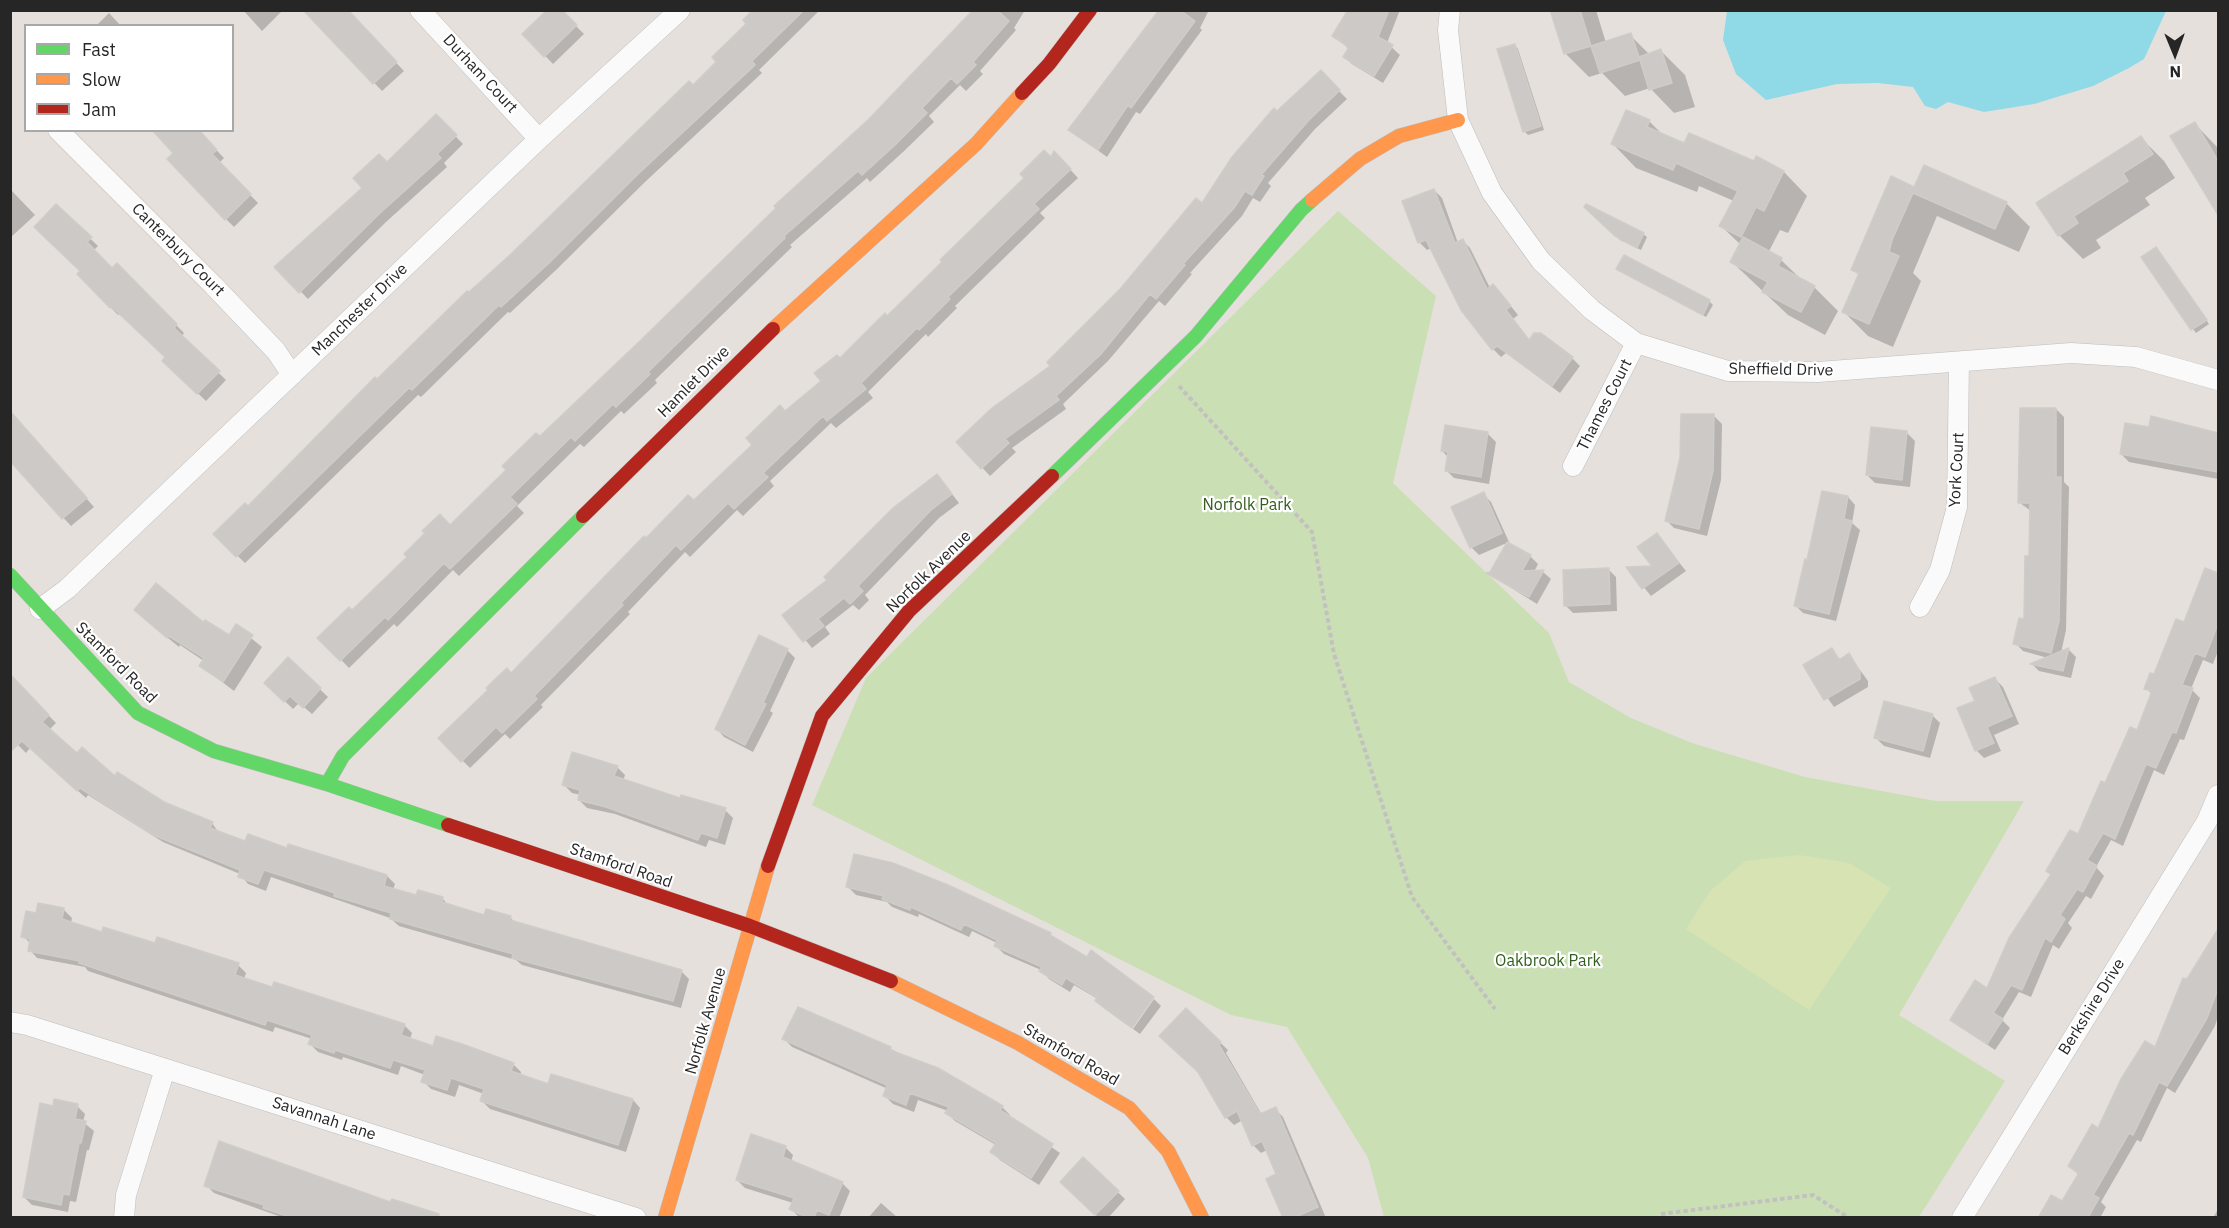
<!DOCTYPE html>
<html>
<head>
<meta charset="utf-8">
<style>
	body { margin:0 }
	#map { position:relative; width:2229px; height:1228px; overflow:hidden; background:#e5e0dc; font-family:"IBM Plex Sans",sans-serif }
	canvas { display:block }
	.frame { position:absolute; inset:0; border:12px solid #262626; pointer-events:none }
	.legend { position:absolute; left:24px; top:24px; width:210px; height:108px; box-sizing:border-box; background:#fff; border:2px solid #a8a8a8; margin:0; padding:8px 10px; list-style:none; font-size:18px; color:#262626 }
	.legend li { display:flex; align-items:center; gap:12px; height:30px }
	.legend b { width:30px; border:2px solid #a8a8a8 }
	.north { position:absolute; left:2145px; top:24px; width:60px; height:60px; -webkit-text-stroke:4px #fff; paint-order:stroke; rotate:179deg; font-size:16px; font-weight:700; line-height:24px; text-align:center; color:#262626 }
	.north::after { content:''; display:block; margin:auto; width:21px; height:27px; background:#262626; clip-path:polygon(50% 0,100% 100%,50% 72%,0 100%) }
</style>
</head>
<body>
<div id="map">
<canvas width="2229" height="1228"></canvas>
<div class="frame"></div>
<ul class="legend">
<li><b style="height:8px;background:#63d668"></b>Fast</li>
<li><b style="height:8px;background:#ff974d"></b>Slow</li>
<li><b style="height:8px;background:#b3261e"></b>Jam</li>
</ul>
<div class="north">N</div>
</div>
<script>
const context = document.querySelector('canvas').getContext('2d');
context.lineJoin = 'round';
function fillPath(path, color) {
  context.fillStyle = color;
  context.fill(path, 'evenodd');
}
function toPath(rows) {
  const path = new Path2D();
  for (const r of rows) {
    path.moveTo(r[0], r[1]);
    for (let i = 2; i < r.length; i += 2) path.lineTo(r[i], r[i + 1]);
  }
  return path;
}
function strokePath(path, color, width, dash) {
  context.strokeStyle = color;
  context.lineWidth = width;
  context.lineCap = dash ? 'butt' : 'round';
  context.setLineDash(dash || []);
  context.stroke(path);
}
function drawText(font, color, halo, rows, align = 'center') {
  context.font = font + ' "IBM Plex Sans",sans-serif';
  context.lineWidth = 4.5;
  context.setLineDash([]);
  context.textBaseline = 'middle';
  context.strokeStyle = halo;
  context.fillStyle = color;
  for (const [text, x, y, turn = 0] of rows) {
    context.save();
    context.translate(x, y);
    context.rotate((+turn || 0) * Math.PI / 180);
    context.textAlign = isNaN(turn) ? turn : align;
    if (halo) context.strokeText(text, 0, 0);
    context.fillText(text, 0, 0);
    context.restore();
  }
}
const green = toPath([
	[1338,211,1436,296,1393,483,1549,633,1569,682,1631,718,1692,743,1805,777,1936,801,2024,801,1899,1015,2005,1081,1919,1217,1384,1217,1368,1158,1287,1027,1231,1015,812,805,866,678]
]);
const pitch = toPath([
	[1799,855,1849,863,1891,888,1809,1010,1686,929,1710,891,1745,861]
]);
const water = toPath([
	[1727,11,1727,10,2166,11,2144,59,2129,68,2093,86,2034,104,1984,112,1948,102,1936,109,1925,106,1913,87,1878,83,1837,84,1766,100,1736,74,1723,40]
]);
const shadow = toPath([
	[243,10,283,10,262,31],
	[305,10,346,10,404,71,382,91],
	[560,10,584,34,553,64,524,34],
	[755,10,820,10,759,70,762,73,645,182,556,270,510,313,508,312,421,397,418,395,245,563,215,534,248,508,377,381,718,62],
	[975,10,1025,10,1014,28,1016,30,980,71,983,74,966,91,960,85,929,116,934,122,903,152,870,182,867,178,790,245,792,247,655,380,657,383,624,414,621,411,584,447,580,444,517,506,524,513,459,576,453,570,397,627,394,624,349,668,320,638,450,527,822,167],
	[1160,10,1209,10,1200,28,1202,30,1140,114,1136,112,1107,157,1070,130],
	[1357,10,1400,10,1387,43,1400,55,1383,83,1352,64,1344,57,1349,49,1334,36],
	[1549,10,1596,10,1606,43,1630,35,1650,55,1661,51,1685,75,1695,107,1674,113,1650,88,1625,96,1602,73,1589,77,1565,53,1553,15],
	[109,13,121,26,96,26],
	[1515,45,1518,49,1544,130,1528,135,1524,131],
	[1320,72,1347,99,1315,129,1268,183,1271,186,1260,202,1253,198,1242,216,1190,273,1192,274,1165,306,1159,301,1108,361,1063,404,1066,409,1012,448,1016,452,990,476,958,442,1053,366,1202,205,1277,113],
	[436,116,463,144,444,163,447,167,386,222,308,299,277,267,364,188],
	[1649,121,1663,135,1685,145,1754,163,1757,158,1784,172,1807,196,1788,233,1780,230,1768,253,1781,260,1803,281,1814,287,1838,311,1825,335,1788,315,1732,262,1741,245,1721,226,1734,201,1699,186,1697,192,1636,168,1613,144],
	[2195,124,2218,148,2218,212,2173,137],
	[197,130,224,158,219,163,258,203,234,227,226,219],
	[2140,137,2164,161,2175,178,2145,198,2150,205,2096,240,2101,248,2083,259,2059,235,2038,204],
	[1055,153,1078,178,1040,213,1045,218,955,306,957,308,928,337,926,334,868,392,873,398,836,428,831,423,770,481,774,486,743,516,737,510,690,557,685,552,628,612,630,614,541,705,543,707,510,739,505,734,470,768,440,738,507,670,511,675,646,540,694,502,786,413,823,381,840,360,887,318],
	[10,189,35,215,10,238],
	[1915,189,2006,203,2030,227,2019,252,1937,216,1913,273,1921,281,1893,347,1868,336,1844,312,1860,276,1853,269],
	[1434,190,1442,198,1458,243,1462,240,1470,248,1490,288,1501,294,1518,315,1513,319,1530,341,1572,358,1580,366,1560,393,1506,353,1501,357,1493,349,1431,248,1427,250,1419,242],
	[56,206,98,246,93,251,112,270,117,265,184,333,181,337,226,380,206,401,164,361,167,357,120,313,118,315,79,274,82,271],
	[1586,207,1643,234,1647,237,1641,250,1620,240],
	[2159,252,2209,324,2196,333,2143,258],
	[1618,269,1709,301,1713,305,1706,317],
	[2056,409,2064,417,2064,482,2069,487,2066,630,2061,653,2068,649,2076,657,2071,678,2039,671,2032,664,2048,658,2023,651,2015,643,2025,621,2030,558,2031,511,2020,503],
	[10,412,94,507,71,526,10,460],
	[1714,416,1722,424,1721,480,1707,536,1674,528,1666,520],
	[2152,418,2218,434,2218,479,2129,462,2121,454,2150,429],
	[1907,433,1915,441,1910,487,1875,483,1867,475],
	[1488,434,1496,442,1489,484,1454,478,1446,470,1448,457,1442,451],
	[944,484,959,503,939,518,865,595,869,600,859,610,853,605,825,627,830,634,812,648,785,615],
	[1483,494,1491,502,1509,542,1479,555,1471,547],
	[1848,497,1855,505,1852,523,1860,530,1836,621,1803,613,1795,605,1809,562],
	[1657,535,1686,571,1651,596,1628,568,1654,567],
	[1530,556,1538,564,1534,572,1543,572,1551,579,1537,604,1489,574],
	[1608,569,1616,577,1617,611,1573,613,1565,605],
	[2205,570,2218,575,2218,651,2213,664,2203,660,2191,689,2200,698,2184,740,2180,739,2164,775,2154,770,2123,846,2111,840,2096,867,2104,876,2091,899,2086,896,2068,923,2072,928,2059,949,2053,945,2031,997,2019,992,2002,1020,2010,1028,1995,1050,1951,1020,1988,990,2138,732,2152,694,2146,688,2185,624],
	[146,620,203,624,229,637,236,626,262,647,234,691,201,666,204,661,180,645,179,647],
	[787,650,795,658,770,711,773,713,753,752,724,737,717,729],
	[1831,650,1841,660,1849,655,1868,681,1868,687,1834,707,1805,666],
	[288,659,328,697,312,714,299,703,293,709,266,683],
	[10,676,56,723,49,730,77,755,164,804,212,823,219,833,246,843,288,850,387,876,395,884,393,890,417,897,442,898,450,907,485,917,487,911,511,918,516,924,681,971,689,979,681,1008,522,965,516,960,399,926,390,918,271,877,266,891,248,884,240,874,163,842,88,795,86,798,30,748,26,753,10,737],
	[1995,679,2003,687,2019,724,1994,735,2001,751,1984,758,1976,750,1977,702],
	[1932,715,1940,723,1930,758,1884,746,1876,738],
	[617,767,625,775,623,781,681,800,725,810,733,818,725,845,709,840,706,847,615,814,587,808,579,800,581,795,572,793,564,785],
	[848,887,1050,934,1056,941,1152,997,1130,1027,1105,1009,1098,999,1074,985,1070,992,1049,979,1041,970,1004,954,996,946,997,943,972,931,969,937,919,914,918,917,892,907,887,902,856,895],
	[64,910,72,918,71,923,103,933,238,965,246,973,244,979,404,1025,412,1033,410,1039,434,1047,513,1064,521,1072,520,1076,549,1086,633,1100,640,1108,626,1152,490,1109,482,1101,484,1094,459,1085,455,1097,431,1089,423,1081,425,1075,401,1066,398,1075,343,1057,342,1060,318,1052,310,1044,312,1039,275,1027,273,1032,88,971,85,967,37,958,30,950,31,944,23,936,37,915],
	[2211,944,2218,948,2218,1016,2215,1026,2175,1093,2167,1088,2141,1142,2137,1140,2101,1202,2106,1207,2100,1218,2038,1218,2051,1197,2063,1203,2079,1175,2069,1166,2156,1049,2188,981],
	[1154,999,1161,1006,1140,1034,1133,1029],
	[799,1009,891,1049,1002,1107,1010,1115,1008,1117,1060,1153,1039,1185,1000,1160,992,1152,996,1145,955,1121,947,1113,948,1111,918,1100,914,1112,893,1104,885,1096,888,1089,792,1047,784,1039],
	[1186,1010,1228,1050,1226,1053,1262,1115,1275,1109,1283,1117,1326,1218,1285,1218,1278,1175,1267,1150,1261,1153,1253,1145,1243,1120,1234,1125,1226,1117],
	[77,1106,85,1114,83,1122,94,1131,89,1150,87,1150,76,1202,70,1201,68,1212,32,1205,24,1197,54,1107],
	[785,1147,793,1155,791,1162,842,1183,850,1191,839,1218,800,1218,791,1209,793,1203,745,1188,737,1180],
	[1083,1159,1125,1199,1108,1218,1099,1218,1062,1182],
	[206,1185,391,1203,392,1200,446,1218,284,1218,214,1193],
	[881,1203,898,1218,868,1218],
	[2218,1209,2218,1218,2213,1218]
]);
const building = toPath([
	[303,10,348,10,397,62,373,84,303,10],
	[547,10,562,10,577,25,544,57,522,34,547,10],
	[753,10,804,10,752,61,755,65,637,175,549,263,501,307,499,305,412,390,409,388,236,557,213,534,245,503,248,506,375,377,377,379,467,291,469,292,511,254,689,81,693,85,716,62,712,57,746,24,743,20,753,10],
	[973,10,997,10,1009,21,973,62,976,65,957,84,951,78,922,108,927,113,895,145,862,175,858,171,784,236,785,238,648,372,650,374,616,407,613,404,575,441,571,437,510,497,517,504,450,569,444,563,388,620,385,617,340,661,317,638,349,607,352,610,407,557,404,554,425,533,422,531,440,514,450,525,506,470,502,466,536,433,540,436,641,340,776,208,774,206,869,119,973,10],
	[1159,10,1180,10,1195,21,1131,108,1128,105,1098,150,1068,130,1159,10],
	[1348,10,1389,10,1378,37,1393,45,1374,76,1343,57,1349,47,1332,36,1348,10],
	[1550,10,1580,10,1591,46,1564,54,1550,10],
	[1631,33,1639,57,1661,49,1672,83,1649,90,1640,60,1600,73,1591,46,1631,33],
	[1515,44,1541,126,1523,132,1497,49,1515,44],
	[1321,70,1340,90,1308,121,1261,175,1264,176,1252,195,1245,191,1234,208,1183,264,1185,265,1156,299,1150,294,1101,354,1056,396,1059,400,1005,439,1009,443,981,469,956,442,992,408,1050,366,1047,362,1121,288,1196,198,1202,203,1232,157,1274,108,1277,111,1321,70],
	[1626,110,1650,120,1647,127,1684,143,1689,133,1754,161,1756,156,1784,171,1764,211,1756,207,1741,237,1719,226,1738,191,1676,163,1673,170,1611,144,1626,110],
	[436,114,457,135,437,154,441,158,379,214,299,293,274,267,362,188,353,178,379,154,387,162,436,114],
	[2195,122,2218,161,2218,215,2170,136,2195,122],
	[152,130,199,130,217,150,212,154,251,194,225,220,167,159,173,153,152,130],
	[2141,136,2153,154,2123,173,2128,181,2074,216,2078,223,2058,236,2036,203,2141,136],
	[1044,150,1051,157,1054,151,1071,169,1034,204,1039,209,948,297,950,299,919,330,917,328,861,383,866,389,827,421,823,416,763,473,768,477,734,509,728,503,681,550,676,545,621,603,623,605,534,696,537,699,502,733,496,727,461,762,438,738,488,690,486,688,507,668,511,673,644,536,646,538,688,495,694,500,752,445,746,438,780,405,785,411,821,381,814,373,837,355,840,358,885,313,887,316,942,262,940,260,1024,178,1020,174,1044,150],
	[1924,165,2007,202,1995,229,1913,193,1892,240,1889,252,1899,256,1869,324,1842,312,1859,273,1851,270,1891,176,1914,187,1924,165],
	[1434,189,1455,243,1463,239,1487,289,1493,284,1511,306,1506,310,1529,340,1534,333,1541,333,1573,357,1552,386,1497,346,1492,350,1461,310,1426,240,1418,243,1402,201,1434,189],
	[56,204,92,237,87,242,112,268,117,263,177,324,174,328,220,371,197,394,162,361,165,357,111,306,110,308,77,274,80,271,34,227,56,204],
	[1586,204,1644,233,1637,248,1615,236,1584,207,1586,204],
	[1743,237,1782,258,1778,266,1815,286,1801,312,1762,292,1768,282,1730,262,1743,237],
	[2156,247,2207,320,2191,330,2141,257,2156,247],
	[1624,255,1710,300,1703,315,1616,269,1624,255],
	[2020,408,2056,408,2056,477,2061,477,2060,557,2059,621,2051,653,2013,644,2019,618,2024,619,2025,556,2029,556,2030,503,2018,503,2020,408],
	[10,411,87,498,62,519,10,461,10,411],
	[1681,414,1714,414,1713,471,1699,529,1665,521,1680,458,1681,414],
	[2151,416,2218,433,2218,472,2120,454,2125,423,2149,427,2151,416],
	[1445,425,1488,432,1481,477,1445,471,1448,452,1441,451,1445,425],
	[1871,427,1907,431,1902,480,1866,475,1871,427],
	[937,474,952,494,931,510,858,586,863,591,850,604,844,598,818,619,824,626,803,642,782,615,827,580,824,577,893,508,937,474],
	[1822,491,1848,496,1844,519,1852,521,1829,614,1794,606,1805,559,1807,560,1822,491],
	[1484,492,1502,533,1470,548,1451,507,1484,492],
	[1657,533,1679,563,1642,589,1626,567,1652,566,1637,547,1657,533],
	[1507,542,1531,555,1522,571,1544,570,1529,597,1486,573,1490,572,1507,542],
	[1609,568,1610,604,1564,606,1563,570,1609,568],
	[2205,568,2218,573,2218,624,2205,657,2195,653,2182,685,2193,688,2176,733,2172,732,2156,768,2146,764,2115,839,2103,833,2087,860,2097,866,2083,892,2077,889,2060,915,2065,919,2051,942,2045,938,2022,990,2011,985,1993,1013,2003,1019,1987,1044,1950,1020,1975,980,1987,988,2009,938,2051,874,2046,871,2070,830,2078,834,2101,781,2105,783,2130,727,2137,730,2152,691,2144,689,2150,673,2154,674,2176,619,2184,622,2205,568],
	[156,583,203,622,205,620,229,635,236,624,253,635,223,682,199,666,204,658,169,636,167,638,134,610,156,583],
	[759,635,788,649,763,703,766,704,745,745,715,729,759,635],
	[1832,648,1839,660,1849,653,1860,672,1860,679,1824,700,1803,665,1832,648],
	[2069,648,2063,671,2030,664,2069,648],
	[288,657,321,688,303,708,290,696,284,702,264,683,288,657],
	[10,674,49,715,42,722,77,753,82,747,115,776,117,772,164,802,213,822,210,828,245,841,248,834,287,848,288,844,387,875,384,886,416,895,418,890,443,897,442,902,484,915,486,909,511,916,510,920,682,970,673,1001,512,958,513,954,390,919,391,913,334,896,335,893,264,870,258,884,238,877,240,870,153,835,80,788,77,791,22,741,10,752,10,674],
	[1995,677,2012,716,1987,727,1994,743,1975,751,1957,708,1975,701,1969,688,1995,677],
	[1884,701,1933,714,1923,751,1874,738,1884,701],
	[572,752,618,766,614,776,680,798,681,795,726,808,717,838,701,833,698,840,606,807,578,800,580,790,562,785,572,752],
	[854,854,893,863,948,885,1051,933,1050,935,1087,957,1091,950,1154,997,1132,1028,1095,1001,1097,997,1066,978,1062,985,1039,971,1042,967,994,946,997,940,964,924,961,930,911,907,910,910,882,899,884,896,846,887,854,854],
	[38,903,64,908,62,919,102,932,103,927,155,943,157,937,239,963,235,975,272,987,274,982,405,1024,401,1035,433,1046,436,1036,462,1044,514,1063,511,1071,548,1084,551,1074,633,1099,618,1145,480,1101,484,1089,451,1078,447,1090,421,1082,425,1070,393,1060,390,1068,335,1050,334,1053,308,1044,312,1035,267,1020,265,1025,79,963,80,961,28,951,30,939,21,937,26,911,36,913,38,903],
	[2218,929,2218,989,2207,1018,2167,1086,2159,1082,2133,1135,2129,1133,2093,1195,2099,1198,2089,1216,2092,1218,2038,1218,2051,1195,2062,1201,2079,1173,2068,1166,2092,1124,2098,1128,2121,1079,2145,1041,2155,1047,2183,978,2187,979,2218,929],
	[798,1007,891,1047,890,1050,938,1068,1003,1106,1000,1110,1053,1144,1031,1178,990,1152,996,1143,945,1113,949,1107,910,1093,906,1105,883,1096,887,1085,782,1039,798,1007],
	[1186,1008,1221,1042,1219,1045,1260,1114,1276,1107,1318,1207,1293,1218,1283,1218,1266,1179,1276,1174,1262,1141,1252,1146,1237,1111,1225,1118,1198,1072,1159,1036,1186,1008],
	[54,1099,78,1104,75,1119,86,1121,81,1143,79,1143,69,1195,63,1194,61,1205,23,1197,40,1103,53,1106,54,1099],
	[751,1134,786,1146,783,1157,843,1182,829,1215,817,1210,814,1218,809,1218,789,1209,794,1198,736,1180,751,1134],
	[219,1141,390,1202,392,1199,439,1214,438,1218,293,1218,263,1208,264,1205,204,1186,219,1141],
	[1083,1157,1119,1191,1095,1215,1060,1182,1083,1157]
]);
const path = toPath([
	[1179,386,1312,532,1334,654,1412,897,1495,1009],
	[1661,1214,1813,1195,1849,1218]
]);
const street = toPath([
	[420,10,539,139],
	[1450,10,1448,30,1458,120,1492,193,1541,261,1592,310,1636,343,1728,371,1818,372,2071,353,2136,357,2218,380],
	[58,130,213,285,276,351,292,375],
	[1573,466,1636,343],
	[1920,607,1940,570,1957,507,1959,362],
	[40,609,67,589,539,139,680,10],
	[10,1022,27,1025,636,1218],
	[124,1218,126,1195,165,1069],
	[1962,1218,2207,821,2218,795]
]);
const fast = toPath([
	[1052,476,1196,336,1301,210,1312,200],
	[10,575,138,713,214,751,327,784,448,825],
	[327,784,343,756,583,516]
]);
const slow = toPath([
	[1312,200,1360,159,1399,136,1458,120],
	[773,329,976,144,1022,93],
	[891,981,1018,1043,1129,1108,1168,1151,1202,1218],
	[665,1218,768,866]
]);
const jam = toPath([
	[1022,93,1049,64,1090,10],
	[583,516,773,329],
	[448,825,750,926,891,981],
	[768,866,822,716,909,611,1052,476]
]);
const streetNames = [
	["Durham Court",480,74,47],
	["Canterbury Court",178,250,45],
	["Manchester Drive",360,310,-44],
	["Sheffield Drive",1781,370,1],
	["Hamlet Drive",694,382,-45],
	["Thames Court",1605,405,-63],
	["York Court",1957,470,-87],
	["Norfolk Avenue",929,572,-44],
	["Stamford Road",116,663,45],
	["Stamford Road",621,866,19],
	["Berkshire Drive",2092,1007,-58],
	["Norfolk Avenue",706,1021,-74],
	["Stamford Road",1071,1055,30],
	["Savannah Lane",324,1119,18]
];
const parkNames = [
	["Norfolk Park",1247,505],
	["Oakbrook Park",1548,961]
];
fillPath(green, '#cbdfb5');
fillPath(pitch, '#d7e3b2');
fillPath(water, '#90d9e6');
fillPath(shadow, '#0003');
fillPath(building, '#ccc9c6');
strokePath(building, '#d0ccc8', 1.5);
strokePath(street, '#bebdbe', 21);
strokePath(fast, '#bebdbe', 15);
strokePath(slow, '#bebdbe', 15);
strokePath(jam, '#bebdbe', 15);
strokePath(path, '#c2c1c0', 4, [4.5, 3]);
strokePath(street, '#fbfafa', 20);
strokePath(fast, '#63d668', 14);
strokePath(slow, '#ff974d', 14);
strokePath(jam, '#b3261e', 14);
drawText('16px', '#262626', '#fff', streetNames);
drawText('16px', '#305f1b', '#fff', parkNames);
</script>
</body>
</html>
